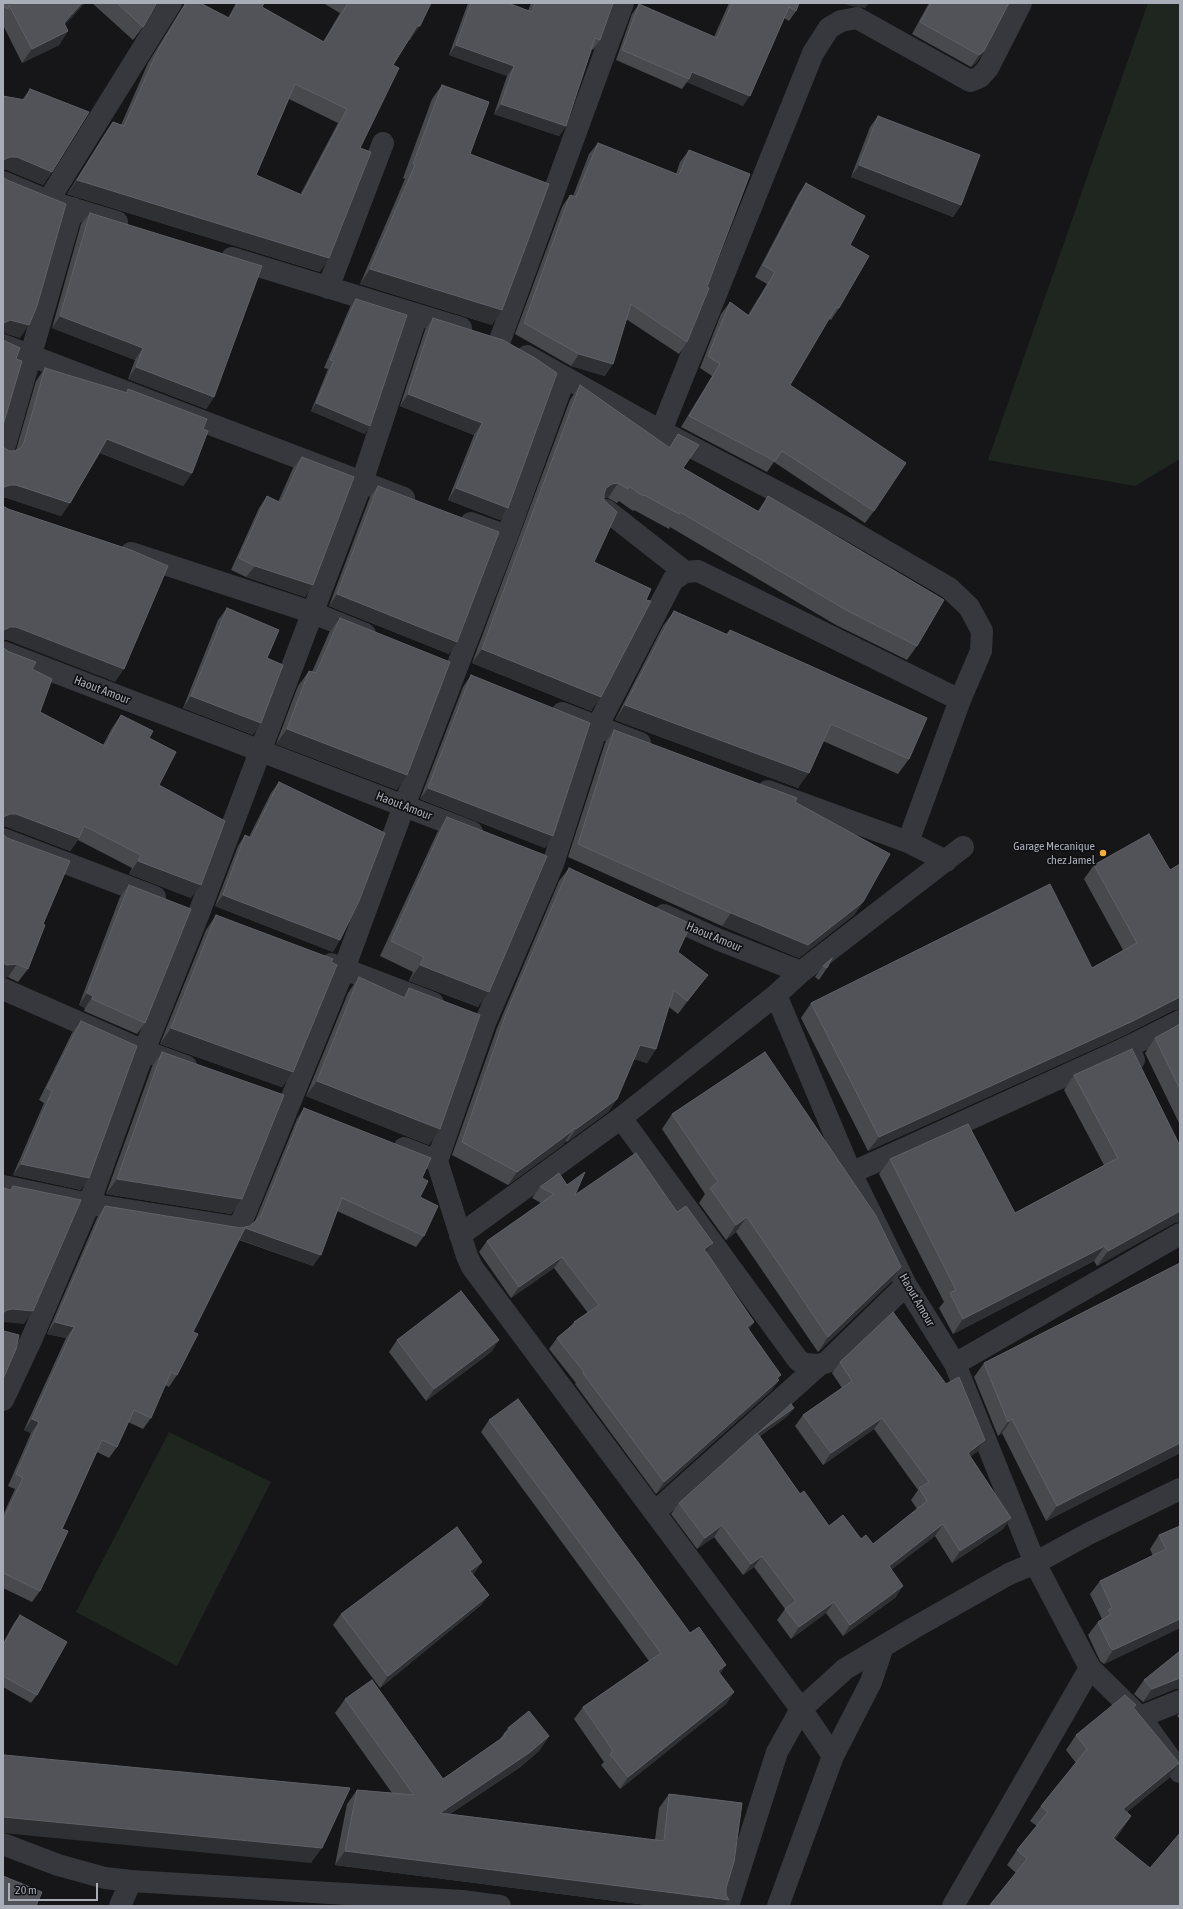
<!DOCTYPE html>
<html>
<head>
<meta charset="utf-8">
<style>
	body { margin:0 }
	#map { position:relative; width:1183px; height:1909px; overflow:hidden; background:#161618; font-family:"Asap Condensed",sans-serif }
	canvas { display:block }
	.frame { position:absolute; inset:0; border:4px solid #a8adb8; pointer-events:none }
	.scale { position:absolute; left:8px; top:1883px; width:90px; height:18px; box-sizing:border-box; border:2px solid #a8adb8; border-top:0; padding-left:5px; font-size:12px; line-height:14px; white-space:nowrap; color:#a8adb8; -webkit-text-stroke:3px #111113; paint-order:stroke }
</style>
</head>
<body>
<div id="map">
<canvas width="1183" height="1909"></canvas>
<div class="frame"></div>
<div class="scale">20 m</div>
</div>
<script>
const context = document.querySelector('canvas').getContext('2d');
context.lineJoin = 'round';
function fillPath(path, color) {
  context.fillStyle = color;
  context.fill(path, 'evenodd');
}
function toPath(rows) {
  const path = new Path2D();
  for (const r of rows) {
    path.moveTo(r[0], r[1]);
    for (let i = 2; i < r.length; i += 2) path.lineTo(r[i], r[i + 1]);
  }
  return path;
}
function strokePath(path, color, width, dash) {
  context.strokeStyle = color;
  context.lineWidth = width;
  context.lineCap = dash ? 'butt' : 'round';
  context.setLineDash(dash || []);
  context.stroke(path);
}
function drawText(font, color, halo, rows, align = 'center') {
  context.font = font + ' "Asap Condensed",sans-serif';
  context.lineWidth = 3.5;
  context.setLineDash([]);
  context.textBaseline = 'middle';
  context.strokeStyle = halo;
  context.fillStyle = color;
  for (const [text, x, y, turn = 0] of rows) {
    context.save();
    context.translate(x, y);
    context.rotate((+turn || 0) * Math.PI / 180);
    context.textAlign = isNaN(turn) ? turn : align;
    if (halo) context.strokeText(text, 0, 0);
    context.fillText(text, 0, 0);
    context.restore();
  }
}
const green = toPath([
	[1148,3,1180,3,1180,459,1135,486,988,460],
	[169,1432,271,1482,177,1666,76,1612]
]);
const minor = toPath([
	[3,182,48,201,117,222],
	[48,201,171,3],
	[232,258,461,328],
	[328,288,383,143],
	[500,340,623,3],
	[3,345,404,498],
	[527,356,661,431,846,528,949,588,969,607,982,631,981,651,960,700,908,842],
	[661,431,813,53,829,28,841,21,857,18,970,81,980,77,988,68,1021,3],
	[3,452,73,208],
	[606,510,685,572],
	[507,536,565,377],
	[131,553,311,612,365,634],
	[3,652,472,832],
	[562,713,640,743],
	[768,791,908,842,946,861],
	[3,839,155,897],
	[664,915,717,939,801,972],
	[331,964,433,1003],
	[3,989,144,1051,186,1066],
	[776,995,851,1173,906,1285,955,1364,1035,1563,1090,1668,953,1906],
	[1134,1060,1128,1047,1180,1021],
	[621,1118,776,995,801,972,963,847],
	[404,1148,437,1161,467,1256,472,1267,801,1709,833,1756],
	[437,1161,485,1023,553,864,597,727,673,580,685,572,698,571,960,700],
	[851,1173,1128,1047],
	[3,1186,89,1204,235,1227,241,1223,344,969,404,806,507,536,471,523],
	[460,1235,621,1118,798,1360,804,1364,819,1365,827,1362,906,1285],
	[955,1364,1180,1234],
	[3,1400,32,1338,89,1204,144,1051,199,913,362,482,417,315],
	[655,1512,819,1365],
	[1090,1668,1140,1717,1180,1772],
	[1140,1717,1180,1701],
	[3,1844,58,1865,105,1878,131,1881,462,1901,500,1906],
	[120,1906,131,1881],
	[728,1906,777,1752,801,1709,845,1669,912,1629,1009,1574,1035,1563,1088,1534,1180,1489],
	[778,1906,833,1756,871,1682,883,1646]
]);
const wall = toPath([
	[3,3,65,25,68,31,59,45,22,63,3,25],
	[92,3,157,3,143,27,133,40],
	[185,3,202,3,204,5,228,18,236,3,264,3,262,7,323,42,340,13,323,3,431,3,410,40,409,40,393,65,360,148,320,272,67,194,104,135,113,122,121,125,148,63],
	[289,99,338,123,300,195,256,175],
	[468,3,508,3,528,11,531,3,613,3,600,40,593,50,592,49,566,126,559,136,494,114,507,76,449,55],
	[729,3,799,3,796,11,789,21,784,18,743,106,687,82,682,89,616,60,632,14,639,4,714,37],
	[929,3,1009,3,984,51,976,63,971,67,912,34],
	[442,85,492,325,360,284,405,179,403,178,432,99],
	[30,89,52,172,43,185,7,170,3,170,3,96,22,100],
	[878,116,961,205,953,217,851,177,870,127],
	[598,143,676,174,680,162,689,150,687,342,679,354,626,319,605,376,571,366,515,334,562,207,570,195,573,196,589,154],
	[806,183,850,245,839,308,831,320,829,319,790,385,874,511,865,523,774,462,767,472,681,427,712,376,700,368,721,314,730,302,748,315,767,284,755,277,798,195],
	[90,213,214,397,206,409,128,379,135,360,52,328,81,224],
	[356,299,365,434,311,411,328,369,324,368,350,307],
	[433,318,503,340,508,508,500,520,448,500,474,435,400,406,425,330],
	[45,368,126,392,128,389,203,429,192,473,183,486,100,453,70,503,61,516,7,498,3,448,9,451,16,450,36,381],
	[580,385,669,447,678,434,683,468,758,511,768,496,917,646,907,660,836,625,670,527,669,529,634,510,633,511,619,501,617,503,608,498,604,498,594,562,646,600,591,711,472,663,570,400],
	[302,457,313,585,305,597,246,577,231,570,259,508,267,496,278,502,293,468],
	[378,486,449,654,329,606,370,497],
	[227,608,267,658,253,735,183,708,218,620],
	[674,611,726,634,730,630,909,759,898,774,823,741,798,788,615,720,663,626],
	[340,618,397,790,276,744,298,686,309,671,312,672,329,633],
	[3,647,32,669,40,712,103,745,112,728,121,715,149,738,159,785,191,898,129,874,132,868,78,840,70,851,7,827,3,827],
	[471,675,553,836,545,848,420,799,463,687],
	[614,730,795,802,863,902,854,915,799,958,722,926,568,857,605,743],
	[279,782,333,952,215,906,238,846,245,835,249,837,271,793],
	[447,817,478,1007,409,981,413,972,380,956,437,833],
	[3,834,43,924,28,969,18,982,8,977,3,978],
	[1180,864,1180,1009,1174,1010,1123,1036,868,1151,801,1018,811,1003,1092,968,1123,950,1084,879,1094,865,1170,870],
	[569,868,678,952,698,988,678,1014,669,1007,656,1049,647,1063,634,1059,617,1099,608,1112,567,1142,566,1141,563,1145,508,1185,452,1155,497,1028,559,881],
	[129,885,145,1023,137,1034,84,1011,85,1008,79,1005,120,897],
	[216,915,331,962,293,1072,282,1087,160,1044,206,930],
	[823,966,827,968,819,980,815,977],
	[359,977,403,998,409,988,429,1145,306,1096,348,993],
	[81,1021,81,1190,13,1175,44,1103,39,1100,72,1033],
	[1180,1024,1180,1125,1145,1053,1155,1038],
	[162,1052,242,1199,231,1214,106,1194,152,1067],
	[1074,1075,1179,1145,1174,1223,1097,1266,1094,1261,953,1334,939,1308,944,1302,879,1174,890,1159,1015,1213,1104,1165,1064,1090],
	[304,1108,422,1178,420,1197,424,1236,416,1247,337,1211,313,1266,239,1240,193,1332,177,1375,169,1387,165,1385,151,1418,143,1429,128,1422,117,1447,109,1458,97,1452,62,1529,40,1591,32,1602,3,1588,3,1515,15,1489,8,1486,31,1433,24,1430,66,1338,47,1334,97,1218,105,1206,241,1228,250,1226,255,1221,297,1119],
	[672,1114,901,1267,891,1282,818,1352,736,1232,726,1240,699,1203,705,1194,662,1129],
	[540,1187,575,1195,677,1212,707,1252,754,1322,749,1329,779,1380,771,1391,656,1494,575,1384,576,1383,549,1349,557,1338,571,1326,574,1322,588,1313,554,1268,511,1298,479,1252,487,1241,541,1203,532,1198],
	[1180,1263,1180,1453,1046,1521,1002,1433,998,1436,974,1377,984,1363],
	[397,1340,499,1340,491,1352,426,1401,389,1352],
	[840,1362,985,1440,977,1452,970,1456,1011,1518,1003,1529,952,1563,935,1536,891,1569,896,1597,843,1636,826,1613,791,1639,777,1620,785,1609,754,1567,743,1575,714,1537,697,1549,671,1514,679,1503,758,1434,788,1416,760,1436,800,1494,829,1526,873,1544,917,1509,911,1500,918,1490,874,1429,823,1465,795,1426,803,1415,842,1388,832,1373],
	[489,1420,720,1674,734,1692,726,1704,620,1789,601,1765,604,1762,574,1719,583,1707,649,1661,481,1432],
	[1180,1526,1180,1628,1104,1664,1100,1661,1088,1635,1098,1622,1102,1619,1090,1594,1100,1581,1153,1556,1150,1549,1159,1535],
	[482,1562,474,1573,473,1574,489,1595,480,1606,380,1688,333,1625,341,1614],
	[20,1615,37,1695,31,1703,3,1687,3,1643,14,1623],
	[1180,1651,1180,1689,1175,1689,1143,1702,1134,1694,1144,1680],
	[345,1699,443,1779,500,1739,508,1728,549,1736,539,1751,519,1768,450,1814,655,1840,659,1808,669,1794,726,1888,726,1895,729,1900,724,1906,654,1906,335,1865,347,1804,357,1790,392,1793,335,1713],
	[1134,1708,1169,1778,1127,1812,1131,1816,1121,1831,1115,1839,1180,1906,989,1906,1016,1873,1007,1865,1017,1850,1037,1826,1030,1821,1041,1806,1076,1763,1066,1750,1076,1735],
	[1180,1712,1180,1719,1177,1716]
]);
const shadedWall = toPath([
	[82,3,85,3,55,36,64,23],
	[843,3,869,3,865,8,851,6],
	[417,26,420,26,410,40,408,39],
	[68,31,59,45,22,63,32,49],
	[456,45,514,66,507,76,449,55],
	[984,51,976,63,971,67,979,55],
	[692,72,750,96,743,106,687,82,689,79],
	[501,104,566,126,559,136,494,114],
	[10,157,17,157,52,172,43,185,7,170,3,170,3,161,5,159],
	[859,165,961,205,953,217,851,177],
	[77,180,329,258,320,272,67,194],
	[370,269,502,310,492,325,360,284],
	[60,316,143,348,135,360,52,328],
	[10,320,29,325,20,338,3,333,3,324,4,323],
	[579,354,613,364,605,376,571,366],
	[136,367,214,397,206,409,128,379],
	[408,394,482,423,474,435,400,406],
	[316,403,370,426,365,434,311,411],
	[107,439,192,473,183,486,98,452],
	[618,483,608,498,602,498,606,488,612,484],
	[10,485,16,485,70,503,61,516,7,498,3,498,3,489,4,487],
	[456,488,508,508,500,520,448,500],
	[255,566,313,585,305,597,246,577],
	[337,594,457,642,449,654,329,606],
	[10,627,16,627,124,669,115,682,7,640,3,640,3,631,4,630],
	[482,649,601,697,591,711,472,663],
	[191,696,261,723,253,735,183,708],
	[625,705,809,773,798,788,615,720],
	[287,729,407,775,397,790,276,744],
	[428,788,553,836,545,848,420,799],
	[10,814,16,814,79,838,70,851,7,827,3,827,3,818,5,816],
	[138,861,201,885,191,898,129,874],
	[223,895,340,940,333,952,215,906],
	[863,902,854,915,799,958,722,926,731,913],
	[3,963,17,964,8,977,3,978],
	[420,965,489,992,478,1007,409,981],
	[708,975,678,1014,687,1001],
	[87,993,93,996,85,1008,79,1005],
	[1180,997,1180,1009,1174,1010,1123,1036,868,1151,879,1137],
	[171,1028,293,1072,282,1087,160,1044],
	[640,1045,656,1049,647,1063,631,1058],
	[317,1081,440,1129,429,1145,306,1096],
	[617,1099,608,1112,567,1142,576,1129],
	[572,1131,563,1145,508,1185,517,1172],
	[21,1164,89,1178,81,1190,13,1175],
	[117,1179,242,1199,231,1214,106,1194],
	[1180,1211,1180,1222,1174,1223,1097,1266,1108,1251],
	[747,1217,736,1232,726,1240,736,1225],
	[245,1228,321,1255,313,1266,238,1239],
	[713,1243,705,1254,704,1249],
	[1105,1246,1094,1261,953,1334,963,1319],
	[562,1257,554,1268,511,1298,519,1287],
	[901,1267,891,1282,818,1352,828,1337],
	[13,1309,33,1311,24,1324,3,1322,3,1313,7,1310],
	[55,1322,74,1327,66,1338,47,1334],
	[754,1322,746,1333,747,1327],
	[499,1340,491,1352,426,1401,434,1389],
	[781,1375,774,1384,779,1380,771,1391,656,1494,664,1482,777,1378],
	[794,1408,788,1416,752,1441,758,1433],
	[882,1418,874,1429,823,1465,831,1453],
	[32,1419,39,1422,31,1433,24,1430],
	[1012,1419,1002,1433,998,1436,1008,1422],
	[985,1440,977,1452,960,1464,968,1453],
	[1180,1443,1180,1453,1046,1521,1057,1506],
	[1011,1518,1003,1529,952,1563,960,1551],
	[943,1524,935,1536,881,1578,889,1566],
	[722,1525,714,1537,697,1549,705,1538],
	[762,1556,754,1567,743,1575,751,1564],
	[482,1562,474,1573,462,1583,470,1571],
	[903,1586,896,1597,843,1636,850,1625],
	[489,1595,480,1606,380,1688,388,1676],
	[834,1602,826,1613,791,1639,799,1627],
	[1180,1619,1180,1628,1104,1664,1113,1650],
	[726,1665,718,1677,718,1671],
	[1180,1678,1180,1689,1175,1689,1143,1702,1152,1689],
	[734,1692,726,1704,620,1789,628,1777],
	[549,1736,539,1751,519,1768,430,1827,440,1813],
	[1179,1763,1169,1778,1112,1824,1123,1809],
	[1131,1816,1121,1831,1103,1853,1113,1838],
	[3,1817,322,1848,311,1863,3,1833],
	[345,1851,729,1900,724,1906,654,1906,335,1865]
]);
const building = toPath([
	[3,3,82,3,64,23,68,31,32,49,9,5,8,9,3,6,3,3],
	[117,3,157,3,143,27,117,3],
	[186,3,202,3,204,5,229,18,238,3,264,3,262,7,324,42,348,3,431,3,420,26,417,26,393,65,399,68,360,148,371,152,329,258,77,180,113,122,124,126,158,50,186,3],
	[295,84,347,109,302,195,256,175,295,84],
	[471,3,508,3,532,12,535,3,613,3,600,40,595,38,566,126,501,104,514,66,456,45,471,3],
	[732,3,799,3,796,11,789,7,750,96,692,72,689,79,622,50,639,4,717,38,732,3],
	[931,3,1009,3,984,51,979,55,920,22,931,3],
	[442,85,489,102,470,154,549,184,502,310,370,269,415,165,413,164,442,85],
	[30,89,89,112,52,172,17,157,10,157,5,159,3,161,3,96,25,100,30,89],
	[878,116,980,155,961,205,859,165,878,116],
	[598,143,679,175,689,150,750,174,707,287,709,288,687,342,631,304,613,364,579,354,524,323,570,195,576,197,598,143],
	[3,177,7,180,66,204,37,306,29,325,10,320,4,323,3,324,3,177],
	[806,183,865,216,850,245,869,256,839,308,836,307,790,385,906,463,874,511,782,451,775,461,689,416,720,364,708,356,730,302,749,316,775,272,763,265,806,183],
	[90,213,262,266,214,397,136,367,143,348,60,316,90,213],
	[356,299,407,315,370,426,316,403,334,361,330,360,356,299],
	[433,318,503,340,535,358,557,373,508,508,456,488,482,423,408,394,433,318],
	[3,340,20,348,16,359,22,361,3,425,3,340],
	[45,368,127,393,128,389,207,419,203,429,208,431,192,473,107,439,70,503,16,485,10,485,4,487,3,489,3,447,9,451,15,451,21,448,24,442,45,368],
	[580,385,670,448,678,434,699,445,683,468,759,512,768,496,944,600,917,646,846,610,680,512,679,514,644,495,643,496,629,486,628,489,618,483,612,484,606,488,604,494,604,500,617,512,594,562,651,589,646,600,651,601,601,697,482,649,580,385],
	[302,457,354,477,313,585,255,566,239,558,267,496,281,503,302,457],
	[378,486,499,532,457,642,337,594,378,486],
	[3,506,8,509,131,550,168,566,124,669,16,627,10,627,4,630,3,631,3,506],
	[227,608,279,630,267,658,283,665,261,723,191,696,227,608],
	[674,611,728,635,730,630,927,718,909,759,831,724,809,773,625,705,674,611],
	[340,618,450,662,407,775,287,729,309,671,316,673,340,618],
	[3,647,7,651,36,662,32,669,52,679,40,712,105,746,121,715,153,731,149,738,176,752,159,785,225,821,201,885,138,861,141,855,84,826,79,838,16,814,10,814,5,816,3,818,3,647],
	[471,675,590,723,553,836,428,788,471,675],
	[614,730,797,798,795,802,890,854,863,902,808,945,731,913,578,844,614,730],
	[279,782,385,833,359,901,340,940,223,895,245,835,251,838,279,782],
	[447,817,547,856,489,992,420,965,424,957,391,941,447,817],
	[3,834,7,838,70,861,43,924,45,925,28,969,17,964,7,965,3,963,3,834],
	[1149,834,1170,870,1180,864,1180,997,1133,1021,879,1137,811,1003,1050,884,1092,968,1137,943,1094,865,1149,834],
	[569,868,691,924,678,952,708,975,687,1001,674,990,656,1049,640,1045,617,1099,576,1129,574,1128,572,1131,517,1172,462,1142,506,1014,569,868],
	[129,885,191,909,145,1023,92,999,93,996,87,993,129,885],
	[216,915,333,959,331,962,337,965,293,1072,171,1028,216,915],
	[832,958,827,968,823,966,832,958],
	[359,977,405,998,409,988,480,1015,440,1129,317,1081,359,977],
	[81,1021,137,1046,89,1178,21,1164,52,1091,47,1088,81,1021],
	[1180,1024,1180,1089,1155,1038,1180,1024],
	[1132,1049,1180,1146,1180,1211,1108,1251,1105,1246,963,1319,950,1293,956,1290,890,1159,968,1124,1015,1213,1118,1158,1074,1075,1132,1049],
	[162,1052,284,1095,242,1199,117,1179,162,1052],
	[765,1052,876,1216,901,1267,828,1337,747,1217,736,1225,710,1188,718,1182,672,1114,765,1052],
	[304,1108,431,1158,422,1178,428,1181,420,1197,438,1206,424,1236,342,1198,321,1255,245,1228,193,1332,198,1334,177,1375,171,1372,151,1418,134,1410,117,1447,102,1440,62,1529,68,1531,40,1591,3,1573,3,1520,23,1478,16,1474,39,1422,32,1419,74,1327,55,1322,105,1206,241,1228,250,1226,261,1216,304,1108],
	[636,1153,677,1212,686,1206,713,1243,704,1249,754,1322,747,1327,781,1375,777,1378,779,1380,664,1482,583,1373,584,1372,557,1338,575,1323,574,1322,599,1305,562,1257,519,1287,487,1241,554,1194,540,1187,559,1173,567,1185,585,1172,575,1195,636,1153],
	[13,1186,81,1200,33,1311,13,1309,7,1310,3,1313,3,1188,11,1190,13,1186],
	[1180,1263,1180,1443,1057,1506,1012,1419,1008,1422,984,1363,1180,1263],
	[461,1291,499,1340,434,1389,397,1340,461,1291],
	[893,1312,946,1384,959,1377,985,1440,968,1453,1011,1518,960,1551,943,1524,889,1566,903,1586,850,1625,834,1602,799,1627,785,1609,796,1601,762,1556,751,1564,722,1525,705,1538,679,1503,757,1433,800,1494,804,1491,829,1526,843,1515,861,1539,866,1535,873,1544,927,1501,919,1488,929,1482,882,1418,831,1453,803,1415,852,1381,840,1362,893,1312],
	[3,1329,4,1331,19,1335,16,1349,3,1379,3,1329],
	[518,1399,690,1633,699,1627,726,1665,718,1671,734,1692,628,1777,610,1754,613,1751,583,1707,661,1653,489,1420,518,1399],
	[791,1404,794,1408,758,1433,791,1404],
	[1180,1526,1180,1619,1113,1650,1110,1647,1098,1622,1111,1614,1108,1610,1112,1608,1100,1581,1166,1549,1159,1535,1180,1526],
	[457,1527,482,1562,470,1571,489,1595,388,1676,341,1614,457,1527],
	[20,1615,67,1642,37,1695,3,1676,3,1645,20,1615],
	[1180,1651,1180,1678,1152,1689,1144,1680,1180,1651],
	[372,1680,443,1779,505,1736,504,1734,510,1730,508,1728,529,1711,549,1736,529,1753,440,1813,664,1841,669,1794,742,1803,734,1862,726,1888,726,1895,729,1900,345,1851,357,1790,414,1795,345,1699,372,1680],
	[1125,1695,1136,1705,1133,1707,1179,1763,1123,1809,1131,1816,1113,1838,1150,1868,1180,1833,1180,1906,991,1906,990,1905,1027,1859,1017,1850,1048,1812,1041,1806,1087,1749,1076,1735,1125,1695],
	[4,1755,350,1788,322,1848,3,1817,3,1766,4,1755],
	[3,1876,42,1892,36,1906,3,1906,3,1876]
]);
const markers = [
	[1103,853,4,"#f2b134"]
];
const streetNames = [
	["Haout Amour",102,690,21],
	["Haout Amour",404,806,21],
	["Haout Amour",714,937,23],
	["Haout Amour",917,1300,60]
];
const poiNames = [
	["Garage Mecanique",1095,846],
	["chez Jamel",1095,860]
];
fillPath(green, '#1e261f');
strokePath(minor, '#37383d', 22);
fillPath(wall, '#47494d');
fillPath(shadedWall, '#2f3033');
fillPath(building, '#525359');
strokePath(building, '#5f6168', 1);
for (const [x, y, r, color] of markers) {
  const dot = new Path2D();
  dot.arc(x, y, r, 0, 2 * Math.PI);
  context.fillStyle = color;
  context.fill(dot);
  strokePath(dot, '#111113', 1.5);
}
drawText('12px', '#a8adb8', '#111113', streetNames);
drawText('12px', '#a8adb8', '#111113', poiNames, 'right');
</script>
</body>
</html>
